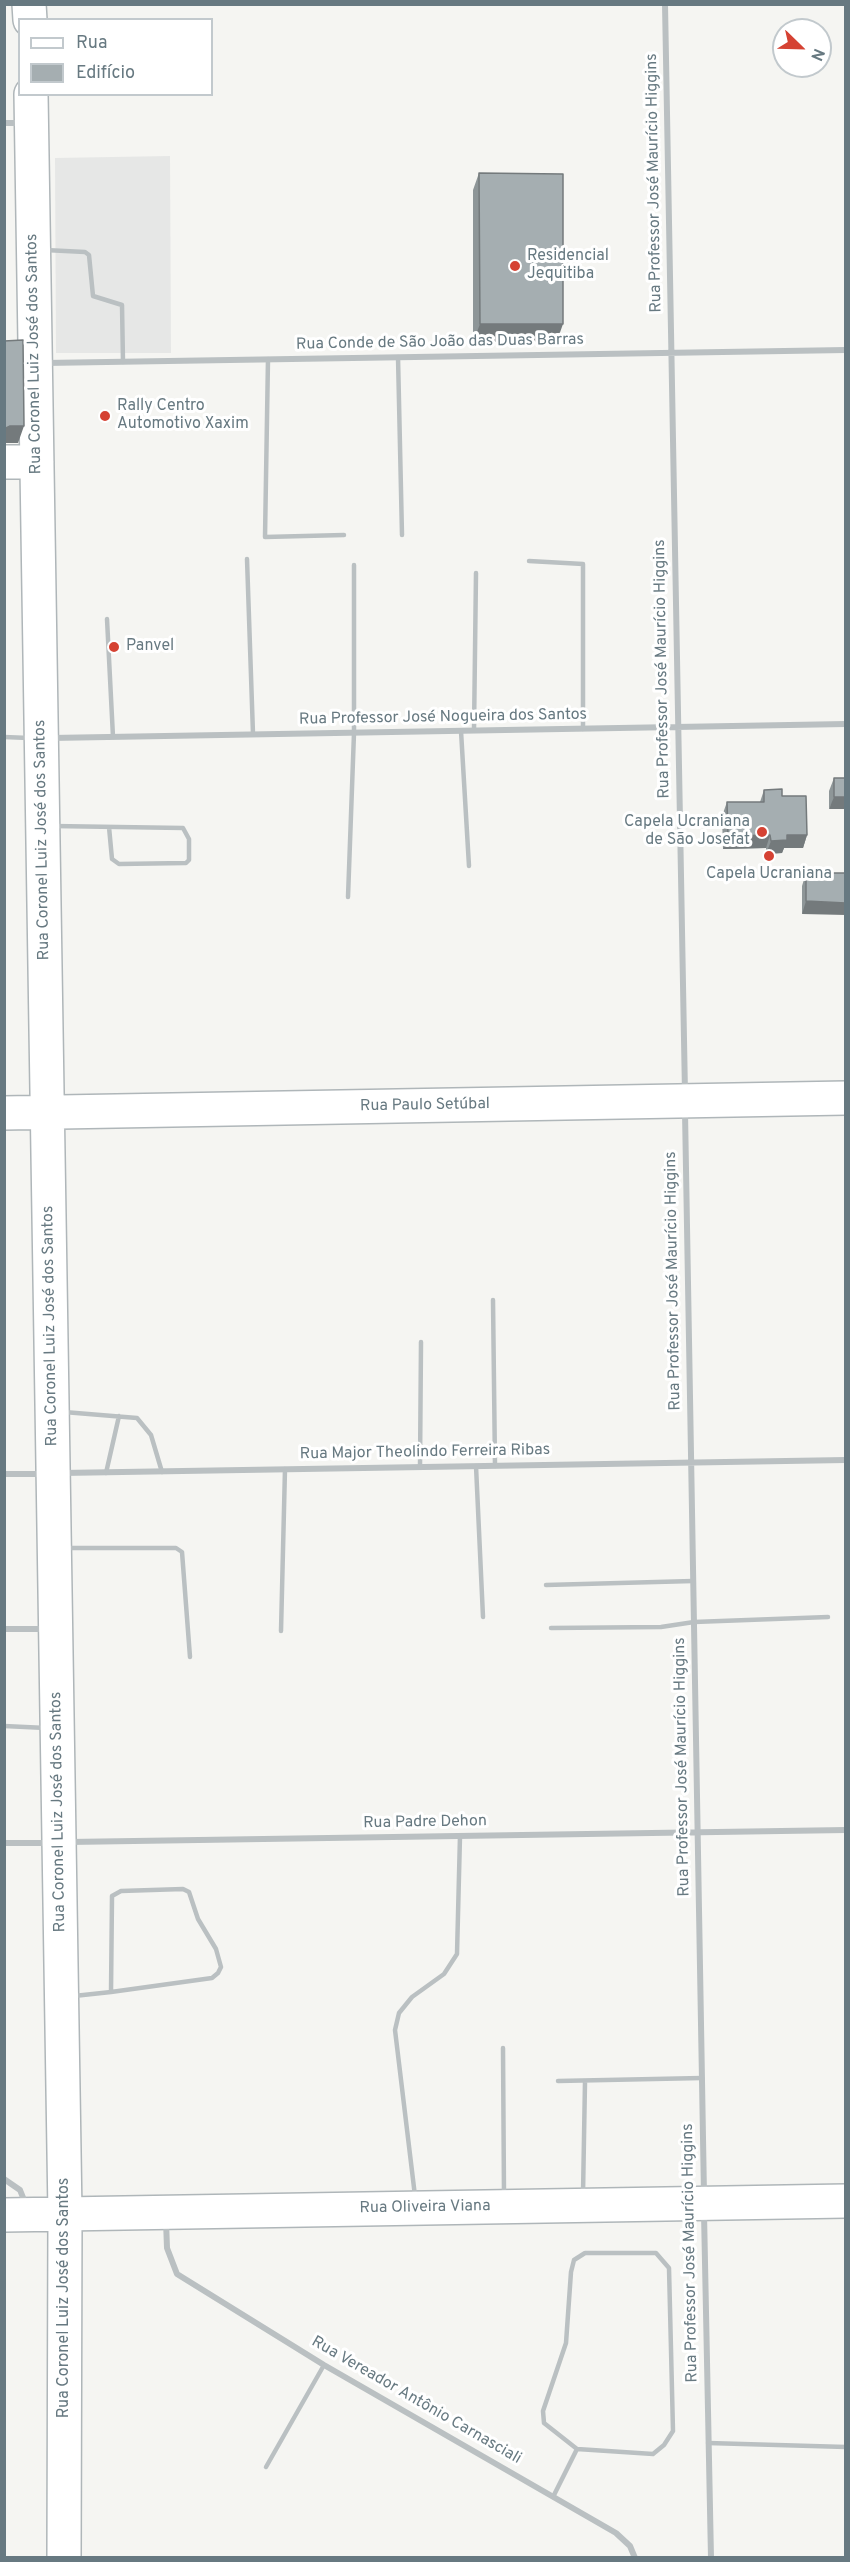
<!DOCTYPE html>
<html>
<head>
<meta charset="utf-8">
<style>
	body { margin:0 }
	#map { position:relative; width:850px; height:2562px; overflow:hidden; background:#f5f5f2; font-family:Overpass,sans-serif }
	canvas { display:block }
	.frame { position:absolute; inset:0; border:6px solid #677981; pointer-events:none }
	.legend { position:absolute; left:18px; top:18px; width:195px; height:78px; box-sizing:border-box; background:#fff; border:2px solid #c2c9cd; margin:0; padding:8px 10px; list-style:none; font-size:18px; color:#677981 }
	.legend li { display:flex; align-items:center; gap:12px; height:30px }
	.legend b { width:30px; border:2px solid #c2c9cd }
	.north { position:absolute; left:772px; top:18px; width:60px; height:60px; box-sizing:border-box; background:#fff; border:2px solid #c2c9cd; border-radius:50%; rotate:113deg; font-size:16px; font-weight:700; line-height:24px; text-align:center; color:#677981 }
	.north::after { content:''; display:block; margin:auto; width:21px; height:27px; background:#d54233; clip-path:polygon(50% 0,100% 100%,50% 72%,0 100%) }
</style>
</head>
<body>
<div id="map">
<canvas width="850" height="2562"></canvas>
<div class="frame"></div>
<ul class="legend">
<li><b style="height:8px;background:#fff"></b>Rua</li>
<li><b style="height:16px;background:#a5aeb1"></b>Edifício</li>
</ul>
<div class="north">N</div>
</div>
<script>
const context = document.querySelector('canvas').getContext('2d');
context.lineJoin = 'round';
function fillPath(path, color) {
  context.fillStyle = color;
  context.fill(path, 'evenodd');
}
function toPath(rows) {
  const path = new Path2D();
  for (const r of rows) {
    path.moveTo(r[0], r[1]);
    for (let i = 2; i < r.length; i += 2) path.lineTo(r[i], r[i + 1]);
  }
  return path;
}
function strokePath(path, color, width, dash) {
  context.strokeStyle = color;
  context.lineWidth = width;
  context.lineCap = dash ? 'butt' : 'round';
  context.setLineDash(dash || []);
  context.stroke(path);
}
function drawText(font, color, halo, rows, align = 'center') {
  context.font = font + ' Overpass,sans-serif';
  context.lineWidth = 6;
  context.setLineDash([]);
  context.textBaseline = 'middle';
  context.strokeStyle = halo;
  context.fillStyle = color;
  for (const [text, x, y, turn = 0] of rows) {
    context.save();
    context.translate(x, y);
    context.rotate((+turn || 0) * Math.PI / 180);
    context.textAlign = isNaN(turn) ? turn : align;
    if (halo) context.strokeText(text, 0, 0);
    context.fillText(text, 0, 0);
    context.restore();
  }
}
const built = toPath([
	[170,156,171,353,56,353,55,158]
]);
const service = toPath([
	[45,250,85,252,89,255,93,296,122,305,123,362],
	[398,357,402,535],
	[268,359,265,537,344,535],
	[247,559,253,734],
	[529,561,583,564,583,729],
	[107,619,113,737],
	[474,730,476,573],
	[461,731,469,866],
	[4,737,29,738],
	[53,826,183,828,189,839,189,860,186,863,119,864,112,859,109,827],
	[348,897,354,733,354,565],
	[493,1300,495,1466],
	[64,1412,137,1418,151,1435,162,1472],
	[476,1466,483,1617],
	[420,1467,421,1342],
	[106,1473,119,1416],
	[67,1548,176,1548,182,1552,190,1657],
	[546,1585,693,1581],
	[551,1628,661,1627,694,1622,828,1617],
	[281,1631,285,1469],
	[4,1726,46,1728],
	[74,1996,111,1992,212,1978,218,1973,221,1967,216,1949,198,1919,189,1892,183,1889,121,1891,112,1896,111,1992],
	[503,2048,504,2195],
	[558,2081,702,2078],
	[583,2194,585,2082],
	[415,2196,395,2030,399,2013,412,1997,444,1974,457,1954,460,1836],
	[585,2253,656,2253,669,2268,673,2431,664,2445,653,2454,577,2449,544,2423,543,2411,566,2343,571,2272,574,2260,585,2253],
	[708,2443,846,2447],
	[266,2467,324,2365],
	[553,2497,577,2449]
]);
const minor = toPath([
	[665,4,685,1093],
	[4,123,22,123],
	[45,363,846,350],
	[51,738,846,724],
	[685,1112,704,2194],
	[62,1473,846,1460],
	[4,1474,43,1474],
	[4,1629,46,1629],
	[69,1842,846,1830],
	[4,1843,50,1843],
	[4,2179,20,2190,26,2205],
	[704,2213,711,2558],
	[166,2221,167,2248,177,2274,324,2365,616,2533,630,2546,635,2558]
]);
const secondary = toPath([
	[29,4,30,20],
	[31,94,65,2214,64,2558],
	[4,462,37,462],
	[4,1113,846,1098],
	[4,2215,846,2201]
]);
const wall = toPath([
	[479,173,557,341,473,342,473,190],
	[834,778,846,778,829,809,829,791],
	[764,790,782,796,807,835,803,848,784,848,782,853,766,854,766,848,723,849,722,816,727,802,760,802],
	[806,873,846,873,802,914,802,886]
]);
const shadedWall = toPath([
	[480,324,563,324,557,341,473,342],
	[10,426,24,426,18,443,4,443,4,429],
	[834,797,846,797,846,809,829,809],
	[770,835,766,848,723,849,728,836],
	[787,835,807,835,803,848,784,848,782,853,766,854,771,841],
	[806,901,846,903,846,915,802,914]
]);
const building = toPath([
	[479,173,563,174,563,324,480,324,479,173],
	[23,340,24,426,10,426,4,429,4,341,23,340],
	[834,778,846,778,846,797,834,797,834,778],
	[782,789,782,796,806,796,807,835,787,835,787,840,771,841,770,835,728,836,727,802,764,802,764,790,782,789],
	[806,873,846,873,846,903,806,901,806,873]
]);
const markers = [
	[515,266,6,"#d54233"],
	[105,416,6,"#d54233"],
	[114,647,6,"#d54233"],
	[762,832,6,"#d54233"],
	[769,856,6,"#d54233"]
];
const streetNames = [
	["Rua Professor José Maurício Higgins",655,183,-91],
	["Rua Conde de São João das Duas Barras",440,343,-1],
	["Rua Coronel Luiz José dos Santos",35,354,-91],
	["Rua Professor José Maurício Higgins",663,669,-91],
	["Rua Professor José Nogueira dos Santos",443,718,-1],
	["Rua Coronel Luiz José dos Santos",43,840,-91],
	["Rua Paulo Setúbal",425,1106,-1],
	["Rua Professor José Maurício Higgins",674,1281,-91],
	["Rua Coronel Luiz José dos Santos",51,1326,-91],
	["Rua Major Theolindo Ferreira Ribas",425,1453,-1],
	["Rua Professor José Maurício Higgins",683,1767,-91],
	["Rua Coronel Luiz José dos Santos",59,1812,-91],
	["Rua Padre Dehon",425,1823,-1],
	["Rua Oliveira Viana",425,2208,-1],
	["Rua Professor José Maurício Higgins",691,2253,-91],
	["Rua Coronel Luiz José dos Santos",65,2298,-90],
	["Rua Vereador Antônio Carnasciali",416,2401,30]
];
const poiNames = [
	["Residencial",527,257],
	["Jequitiba",527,275],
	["Rally Centro",117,407],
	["Automotivo Xaxim",117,425],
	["Panvel",126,647],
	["Capela Ucraniana",750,823,"right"],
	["de São Josefat",750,841,"right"],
	["Capela Ucraniana",769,875,"center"]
];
fillPath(built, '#e6e7e6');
strokePath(secondary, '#afb6b9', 36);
strokePath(service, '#bac0c2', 4.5);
strokePath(minor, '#bac0c2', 6);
strokePath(secondary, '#fff', 33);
fillPath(wall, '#8e9698');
fillPath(shadedWall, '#747a7c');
fillPath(building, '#a5aeb1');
strokePath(building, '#747a7c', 1.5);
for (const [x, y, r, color] of markers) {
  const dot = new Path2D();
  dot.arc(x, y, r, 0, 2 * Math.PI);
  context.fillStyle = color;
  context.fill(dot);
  strokePath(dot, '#fff', 2);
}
drawText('16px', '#677981', '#fff', streetNames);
drawText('16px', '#677981', '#fff', poiNames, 'left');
</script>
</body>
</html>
